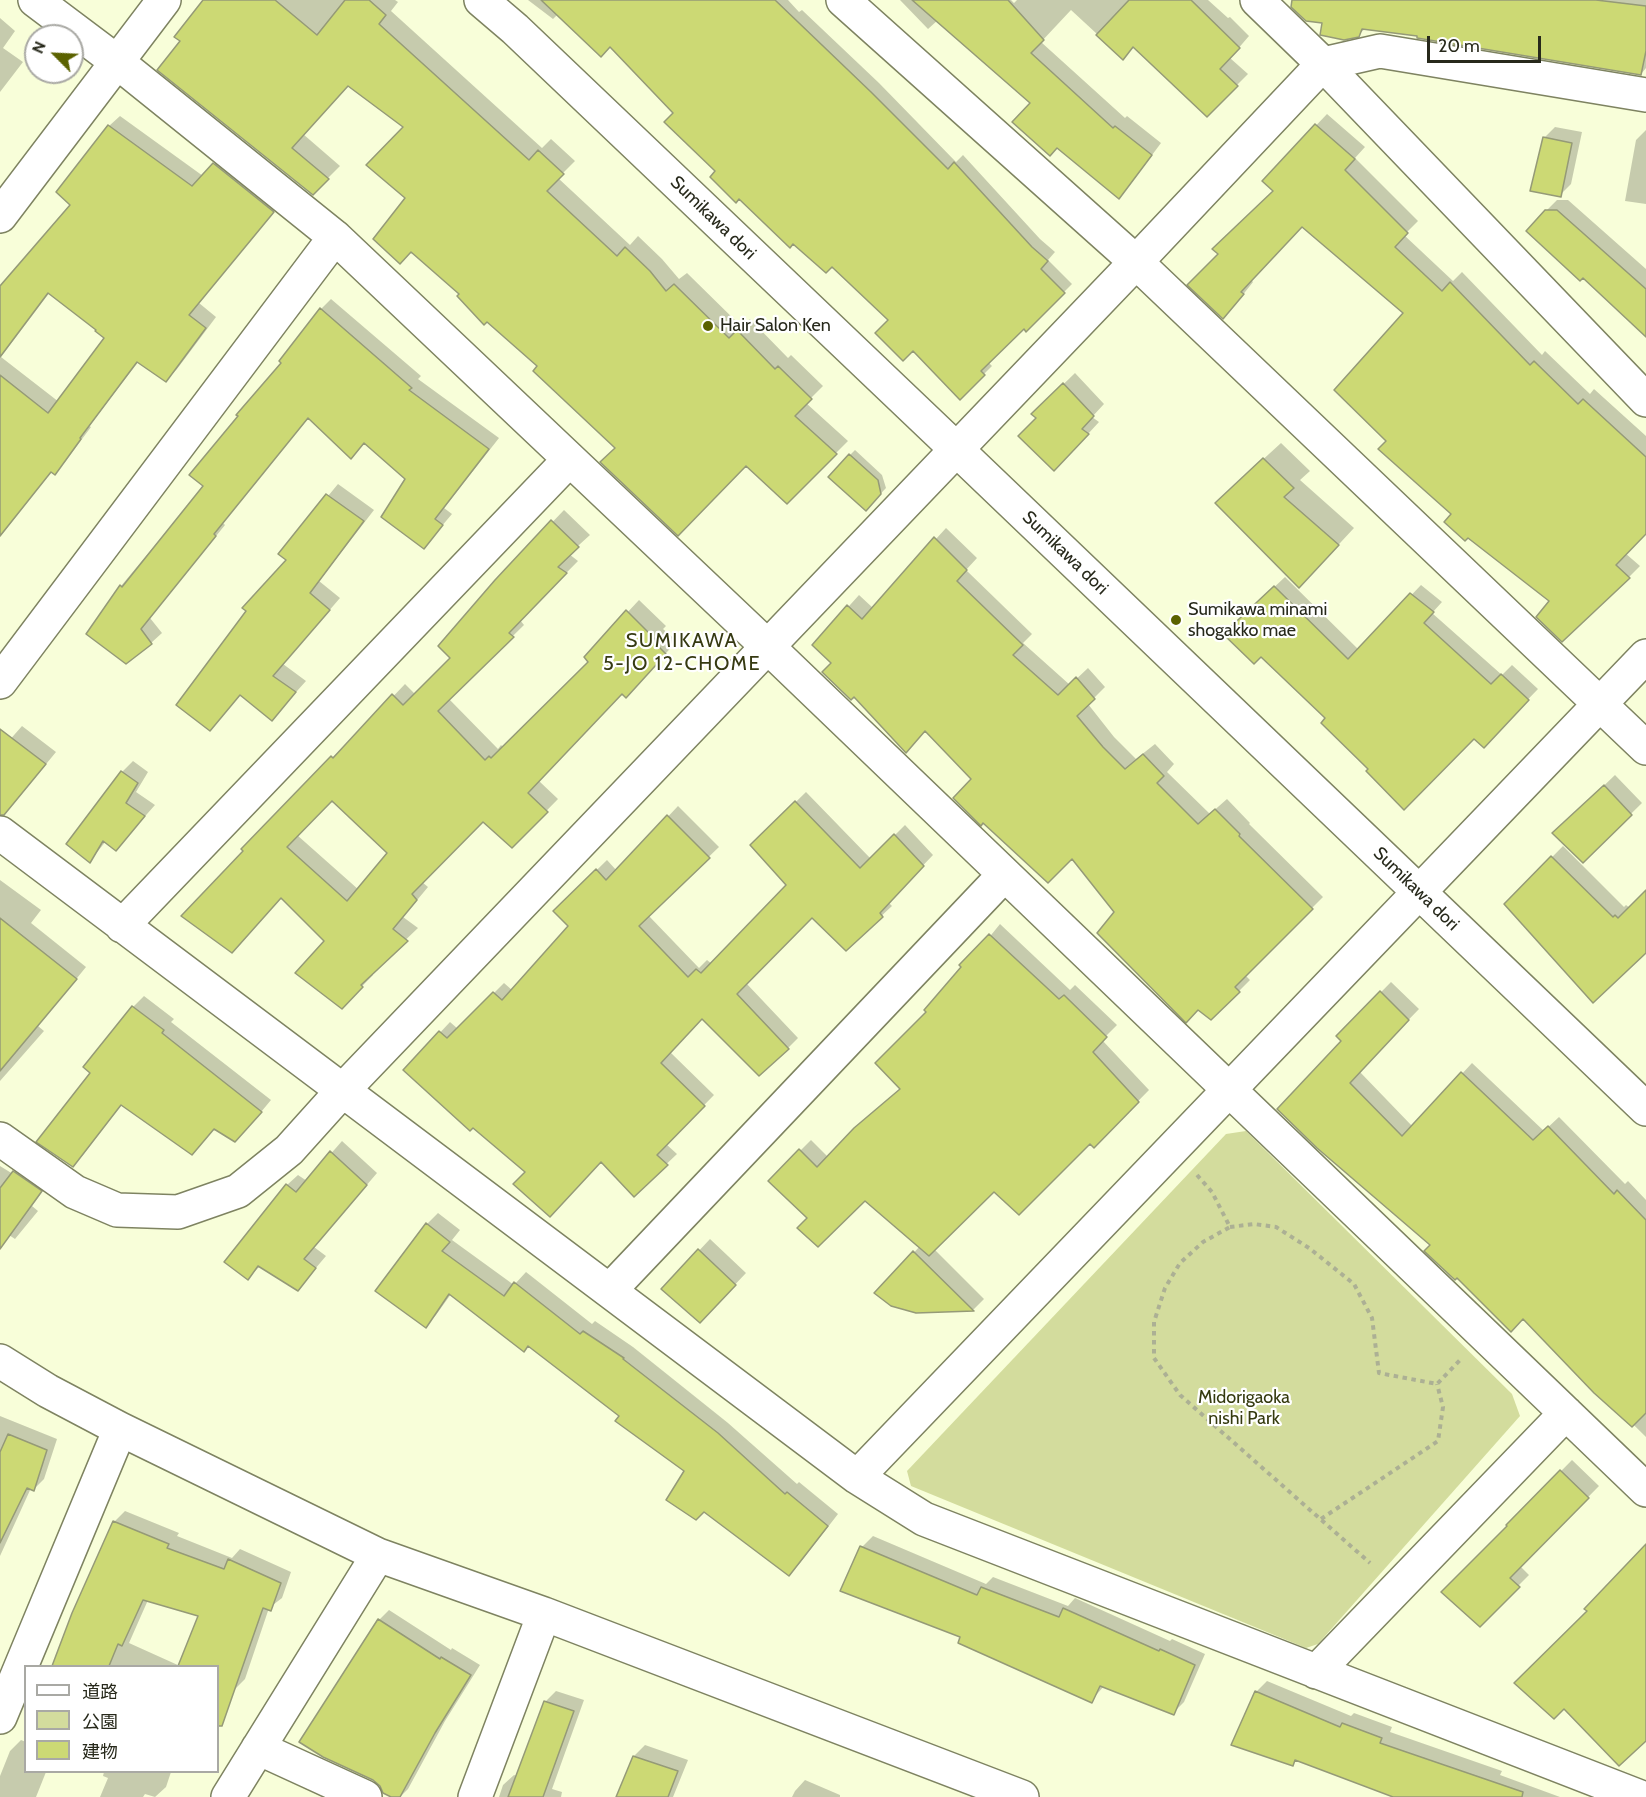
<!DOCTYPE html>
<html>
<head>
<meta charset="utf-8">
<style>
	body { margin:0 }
	#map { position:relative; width:1646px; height:1797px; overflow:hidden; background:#f8fed9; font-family:Cabin,"Noto Sans JP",sans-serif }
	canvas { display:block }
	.legend { position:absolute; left:24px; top:1665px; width:195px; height:108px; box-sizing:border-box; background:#fff; border:2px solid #a9a9a4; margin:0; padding:8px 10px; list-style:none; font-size:18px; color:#27291b }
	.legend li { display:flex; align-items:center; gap:12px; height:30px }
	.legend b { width:30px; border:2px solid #a9a9a4 }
	.north { position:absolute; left:24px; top:24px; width:60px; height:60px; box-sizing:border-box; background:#fff; border:2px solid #a9a9a4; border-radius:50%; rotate:294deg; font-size:16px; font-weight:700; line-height:24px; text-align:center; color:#27291b }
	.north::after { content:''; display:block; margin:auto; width:21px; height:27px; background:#5b6200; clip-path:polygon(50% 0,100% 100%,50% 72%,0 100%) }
	.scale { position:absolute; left:1427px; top:36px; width:114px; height:27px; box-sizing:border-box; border:3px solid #27291b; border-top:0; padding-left:8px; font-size:18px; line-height:21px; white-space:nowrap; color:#27291b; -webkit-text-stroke:4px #fff; paint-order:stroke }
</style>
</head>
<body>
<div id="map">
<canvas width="1646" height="1797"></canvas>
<ul class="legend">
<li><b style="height:8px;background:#fff"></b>道路</li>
<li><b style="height:16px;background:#d3dc9d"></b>公園</li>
<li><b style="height:16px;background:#ccd974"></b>建物</li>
</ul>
<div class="north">N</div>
<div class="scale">20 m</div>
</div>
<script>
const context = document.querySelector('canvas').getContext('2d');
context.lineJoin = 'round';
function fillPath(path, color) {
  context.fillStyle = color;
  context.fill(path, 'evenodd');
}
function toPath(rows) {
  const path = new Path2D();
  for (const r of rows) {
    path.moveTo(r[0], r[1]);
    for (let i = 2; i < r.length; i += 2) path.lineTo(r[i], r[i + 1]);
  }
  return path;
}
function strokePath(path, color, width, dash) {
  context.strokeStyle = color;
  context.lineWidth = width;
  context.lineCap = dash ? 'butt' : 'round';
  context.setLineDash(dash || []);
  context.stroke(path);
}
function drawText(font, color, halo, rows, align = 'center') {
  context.font = font + ' Cabin,sans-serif';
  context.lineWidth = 4.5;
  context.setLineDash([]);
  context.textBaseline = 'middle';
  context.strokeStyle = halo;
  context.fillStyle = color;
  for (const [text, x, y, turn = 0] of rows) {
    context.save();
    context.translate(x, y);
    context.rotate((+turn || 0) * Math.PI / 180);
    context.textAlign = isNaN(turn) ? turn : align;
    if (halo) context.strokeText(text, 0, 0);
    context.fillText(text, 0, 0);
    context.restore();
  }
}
const green = toPath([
	[1246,1131,1512,1394,1520,1416,1318,1644,1306,1648,911,1486,907,1471,1226,1134]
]);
const shadow = toPath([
	[206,0,395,0,398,2,391,11,542,148,551,139,575,161,558,178,630,245,638,236,662,259,679,279,687,273,742,327,750,319,788,358,791,355,823,386,806,403,848,441,787,502,746,464,617,447,539,366,462,294,407,198,405,126,348,85,303,134,340,166,313,193,183,41],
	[528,0,788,0,799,12,802,10,879,83,956,162,963,155,1040,239,1055,252,1048,260,1072,284,1026,330,1024,327,988,362,992,366,960,398,891,320,832,265,718,171,675,113,611,45,558,14,553,19],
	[900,0,1011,0,1014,3,1017,0,1208,0,1228,18,1230,17,1249,36,1230,58,1248,74,1207,115,1135,46,1123,58,1071,10,1041,42,1125,118,1127,116,1161,143,1129,186,1119,197,1058,147,1032,103,938,20,928,29],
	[1299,0,1646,0,1646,68,1641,74,1419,35,1366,28,1358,35,1328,5],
	[0,18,15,31,3,48,23,62,0,92],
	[1327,114,1365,147,1355,158,1418,221,1404,235,1453,281,1462,272,1542,355,1545,351,1590,394,1594,389,1646,436,1646,532,1625,553,1640,566,1629,577,1551,601,1453,514,1388,441,1405,313,1302,226,1251,280,1253,282,1234,306,1220,254,1275,190,1264,180],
	[120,116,203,176,225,153,283,200,199,303,216,317,177,369,166,380,139,361,89,426,91,427,65,462,55,473,52,471,0,537,0,286,73,205,109,126],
	[50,292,106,338,59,402,1,357],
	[1555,127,1582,132,1571,184,1560,195,1544,138],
	[1646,130,1646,204,1625,201,1636,140],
	[1557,200,1568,200,1646,269,1646,335,1546,211],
	[331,299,421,376,418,379,499,438,444,508,452,514,424,547,407,479,365,442,351,456,309,417,223,523,225,525,150,618,162,633,151,643,88,634,121,586,205,485,283,363,321,309],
	[1075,373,1104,404,1092,417,1099,422,1065,459,1038,417,1033,414],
	[1281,443,1310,471,1300,480,1354,528,1315,570,1234,486],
	[855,450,882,475,886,488,866,509,850,455],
	[338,484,374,510,319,581,340,598,283,664,306,681,272,719,241,694,209,729,288,559,280,554],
	[564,510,590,535,569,554,578,561,520,620,524,625,449,699,498,749,501,745,504,748,591,662,586,657,639,600,666,626,663,629,677,641,638,684,622,692,539,781,558,799,512,846,483,820,422,882,428,887,403,917,418,928,371,973,373,975,342,1007,326,941,282,896,231,951,332,758,344,746,345,747,405,684,416,695,452,658,496,581],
	[332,799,389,853,359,890,297,835],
	[946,528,977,558,966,570,1032,634,1023,643,1070,685,1088,668,1105,687,1088,704,1114,737,1136,759,1155,744,1174,764,1167,772,1210,814,1227,799,1250,823,1249,824,1323,897,1245,975,1250,980,1239,991,1116,912,1072,857,974,779,926,730,833,663,814,645,859,595,873,608],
	[1285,577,1359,650,1421,585,1442,602,1432,613,1502,675,1512,665,1538,689,1483,746,1474,737,1370,769,1327,718,1235,624],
	[22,726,56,752,15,802,4,814,0,813,0,751],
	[133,761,148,772,136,792,155,805,116,849,106,841,90,861,122,772],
	[1615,775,1642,803,1583,861,1565,823],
	[806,792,871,859,905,825,933,855,888,902,892,906,846,949,812,916,746,983,798,1038,788,1048,702,1017,670,1052,714,1095,666,1144,677,1154,634,1195,601,1160,527,1172,405,1070,450,1022,458,1029,504,983,512,990,570,926,555,911,607,860,617,871,678,806,719,847,648,915,699,968,707,960,712,964,788,885,752,845],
	[1563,846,1624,907,1626,905,1630,908,1646,892,1646,951,1506,904],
	[0,880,41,910,31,923,86,967,38,1026,44,1031,0,1081],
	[1000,924,1070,990,1075,985,1117,1025,1102,1040,1149,1090,1094,1146,1090,1142,994,1190,934,1249,984,1299,974,1309,916,1312,877,1293,920,1246,865,1199,809,1218,770,1181,811,1140,828,1157,901,1088,929,1012],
	[1391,982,1419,1009,1359,1071,1413,1127,1472,1063,1544,1131,1559,1117,1625,1184,1628,1181,1646,1200,1646,1437,1524,1317,1433,1244,1318,1147,1343,1041,1338,1036],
	[144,996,174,1019,171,1022,271,1100,246,1130,215,1128,192,1153,122,1104,83,1155,72,1165,92,1072,133,1007],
	[342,1141,377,1173,314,1247,326,1256,298,1289,260,1266,248,1278,287,1185,298,1175,307,1181],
	[25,1161,51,1180,32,1206,38,1211,15,1239,0,1229,0,1166,13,1174],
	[438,1213,460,1230,452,1240,514,1285,526,1272,592,1324,595,1321,633,1347,728,1423,797,1484,799,1482,838,1514,800,1563,789,1574,686,1470,621,1415,529,1344,451,1294,436,1315,425,1326,377,1290,427,1224],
	[710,1239,746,1273,711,1310,663,1289],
	[0,1416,57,1439,44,1479,34,1489,31,1488,0,1556],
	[1572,1460,1599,1486,1520,1566,1529,1575,1480,1624,1509,1526,1508,1525],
	[125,1511,179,1533,177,1536,232,1558,240,1549,291,1572,282,1598,269,1608,245,1679,234,1690,218,1683,218,1666,54,1666,74,1613,114,1522],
	[148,1600,200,1615,180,1666,129,1643],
	[873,1536,986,1584,993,1577,1068,1606,1075,1598,1170,1641,1172,1639,1205,1654,1184,1702,1173,1713,1104,1686,1091,1701,962,1636,862,1547],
	[389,1610,451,1650,452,1648,480,1665,445,1721,408,1789,400,1797,394,1797,374,1779,379,1620],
	[1267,1681,1351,1716,1354,1713,1392,1727,1390,1732,1502,1771,1500,1775,1560,1797,1409,1797,1297,1759,1292,1764,1256,1692],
	[556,1691,584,1700,552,1789,562,1792,561,1797,499,1797,503,1785,514,1775,517,1776,545,1702],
	[21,1740,26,1742,26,1772,46,1772,36,1797,0,1797,0,1776,10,1751],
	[645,1745,688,1760,673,1797,618,1797,634,1756],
	[104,1772,171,1772,166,1787,155,1797,145,1794,143,1797,100,1797,108,1778,103,1776],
	[805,1780,840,1795,840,1797,792,1797,795,1791]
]);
const building = toPath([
	[203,0,275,0,317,35,345,0,369,0,386,15,379,24,529,160,538,150,564,174,547,191,617,256,625,247,650,271,666,291,674,284,729,338,737,330,775,369,778,366,812,399,795,416,837,454,787,504,746,466,678,536,600,462,615,448,533,371,537,366,487,322,484,325,457,296,459,294,411,252,400,264,373,239,405,198,366,165,403,127,348,86,292,148,329,179,313,195,157,70,180,41,174,37,203,0],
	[541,0,775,0,871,92,948,169,954,162,1032,247,1048,261,1041,269,1065,293,1026,332,1024,329,981,371,985,375,960,400,913,351,903,361,875,333,888,320,832,267,826,273,793,244,790,248,739,199,736,203,710,177,715,171,664,122,673,113,610,47,601,57,541,0],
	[912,0,1008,0,1044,40,1031,53,1113,128,1115,126,1152,155,1119,199,1057,148,1050,156,1012,122,1030,103,912,0],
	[1129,0,1191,0,1240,48,1220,69,1238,86,1207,117,1133,47,1123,60,1096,35,1129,0],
	[1292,0,1596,0,1646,6,1646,51,1641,75,1417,38,1417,36,1362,29,1359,37,1344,40,1320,35,1322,23,1306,21,1291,7,1292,0],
	[1315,124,1355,159,1345,170,1408,233,1395,247,1442,291,1450,282,1530,365,1534,361,1578,404,1583,399,1646,457,1646,534,1616,565,1630,578,1562,642,1536,617,1549,601,1468,538,1465,541,1444,522,1451,514,1378,449,1386,441,1334,390,1403,313,1302,227,1241,292,1244,294,1223,319,1187,285,1218,254,1212,249,1273,191,1262,181,1315,124],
	[108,125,192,186,213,163,274,212,189,315,206,328,166,382,137,362,80,438,81,439,55,475,51,472,0,536,0,375,48,413,104,338,95,331,96,330,48,293,0,357,0,286,70,205,56,192,108,125],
	[1543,137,1572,143,1561,197,1530,191,1543,137],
	[1545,210,1557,210,1646,289,1646,337,1583,278,1580,281,1526,231,1545,210],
	[320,308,412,388,409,390,489,449,435,519,443,525,424,549,381,517,405,479,364,443,351,459,308,418,214,534,216,536,141,629,152,644,126,664,86,634,120,585,122,587,203,486,189,475,238,416,236,415,281,363,279,361,320,308],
	[1063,383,1094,416,1082,429,1089,434,1054,471,1018,436,1036,418,1031,414,1063,383],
	[849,454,878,480,881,494,866,511,828,477,849,454],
	[1263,458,1294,488,1284,497,1339,545,1299,588,1215,503,1263,458],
	[326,494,364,521,310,593,330,610,273,676,296,692,272,721,240,695,210,731,176,705,246,611,242,608,286,560,278,554,326,494],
	[551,520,579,547,558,567,567,573,509,633,514,637,438,711,485,760,489,756,491,758,588,662,584,657,626,610,655,639,653,641,666,654,626,698,622,694,528,793,548,812,512,848,483,822,412,894,417,900,393,929,408,941,361,985,363,987,342,1009,295,973,324,941,281,898,232,953,181,916,243,851,241,849,331,756,333,758,392,694,403,705,450,658,438,646,495,580,551,520],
	[332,801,387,853,347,901,287,847,332,801],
	[934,537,967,570,957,581,1023,645,1013,655,1058,695,1076,677,1095,699,1077,716,1103,747,1125,769,1143,754,1164,776,1157,783,1198,824,1215,809,1240,834,1239,836,1313,909,1235,987,1240,992,1211,1020,1198,1010,1186,1023,1097,933,1114,912,1072,859,1048,883,983,823,981,826,953,798,971,779,925,731,906,753,854,697,851,700,822,672,831,663,812,645,847,605,862,619,934,537],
	[1274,586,1348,659,1410,593,1434,612,1424,623,1491,684,1501,674,1529,700,1484,748,1474,739,1404,810,1366,771,1368,769,1321,723,1325,718,1261,657,1254,664,1223,634,1274,586],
	[0,729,46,764,4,815,0,815,0,729],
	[121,771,138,783,126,803,145,816,116,851,103,841,90,863,66,844,121,771],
	[1604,785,1632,815,1583,863,1552,833,1604,785],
	[795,801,860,868,894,834,924,866,880,913,883,917,846,951,812,918,737,994,789,1049,759,1076,702,1019,661,1063,705,1106,657,1155,668,1165,634,1197,601,1162,550,1217,513,1184,525,1172,473,1128,470,1131,403,1070,439,1031,447,1038,493,992,502,1000,568,926,553,911,596,869,606,880,667,815,710,858,639,926,688,977,696,969,701,973,786,885,750,845,795,801],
	[1551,856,1613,917,1615,915,1618,918,1646,890,1646,953,1593,1003,1504,904,1551,856],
	[0,918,77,979,0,1071,0,918],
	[989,934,1059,999,1064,995,1107,1037,1093,1052,1139,1102,1094,1148,1090,1144,1019,1215,994,1192,929,1256,865,1201,818,1247,797,1228,807,1218,768,1181,799,1149,817,1167,854,1128,900,1089,875,1063,926,1012,924,1010,961,967,959,965,989,934],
	[1380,991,1409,1020,1350,1083,1402,1136,1461,1072,1533,1140,1548,1126,1614,1194,1617,1190,1646,1220,1646,1413,1632,1427,1594,1393,1523,1319,1511,1332,1457,1278,1455,1280,1424,1251,1430,1245,1317,1148,1277,1109,1341,1041,1336,1036,1380,991],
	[132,1006,164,1030,162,1033,262,1112,235,1142,214,1129,192,1155,121,1105,73,1167,36,1142,90,1073,83,1067,132,1006],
	[330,1151,367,1185,304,1259,316,1268,298,1291,258,1266,248,1280,224,1262,286,1184,296,1192,330,1151],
	[13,1171,42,1191,0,1249,0,1188,13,1171],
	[426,1223,450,1242,442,1251,504,1296,514,1282,580,1334,583,1331,624,1358,623,1359,718,1433,785,1494,787,1492,828,1526,789,1576,704,1512,696,1520,666,1500,684,1471,615,1421,619,1416,528,1346,524,1352,449,1294,426,1328,375,1291,426,1223],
	[698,1249,736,1285,700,1323,661,1289,698,1249],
	[913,1251,974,1311,916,1313,891,1306,874,1293,913,1251],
	[8,1434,47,1450,34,1491,27,1488,0,1543,0,1452,8,1434],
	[1560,1470,1589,1498,1510,1578,1520,1587,1480,1627,1441,1592,1507,1526,1506,1525,1560,1470],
	[113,1521,169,1544,167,1548,224,1569,228,1559,281,1583,271,1611,263,1608,222,1726,218,1726,218,1666,178,1666,198,1616,143,1600,122,1646,118,1644,109,1666,52,1666,72,1613,113,1521],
	[1646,1544,1646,1741,1619,1766,1564,1709,1554,1719,1514,1683,1587,1611,1584,1609,1646,1544],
	[860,1546,977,1595,981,1587,1059,1617,1063,1608,1159,1651,1160,1649,1195,1665,1174,1715,1100,1686,1092,1703,958,1643,960,1637,840,1591,860,1546],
	[378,1619,440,1659,441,1657,471,1675,435,1733,400,1797,391,1797,383,1793,380,1786,373,1780,323,1757,299,1742,378,1619],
	[1255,1691,1340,1727,1342,1723,1382,1738,1380,1743,1523,1792,1522,1797,1393,1797,1295,1760,1293,1766,1231,1745,1255,1691],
	[544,1701,574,1711,543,1797,508,1797,544,1701],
	[633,1756,678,1771,668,1797,616,1797,633,1756]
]);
const path = toPath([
	[1197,1175,1212,1192,1230,1227,1203,1242,1180,1263,1165,1288,1154,1322,1154,1358,1180,1395,1370,1563],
	[1230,1227,1254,1224,1276,1227,1309,1248,1354,1284,1372,1318,1379,1373,1437,1384,1461,1359],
	[1321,1519,1438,1441,1443,1407,1437,1384]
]);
const minor = toPath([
	[35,0,116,61,335,237,768,647,1646,1490],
	[481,0,515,29,956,449,1646,1109],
	[843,0,1136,262,1646,748],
	[1257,0,1323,64,1646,400],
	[0,216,164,0],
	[0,682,335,237],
	[0,833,857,1477,924,1519,1640,1797],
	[122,926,569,460],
	[0,1139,75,1192,117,1210,178,1212,238,1191,289,1150,343,1090,1136,262,1323,64,1380,51,1646,95],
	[610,1290,1004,875],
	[0,1361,48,1391,120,1429,378,1555,544,1614,1022,1797],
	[857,1477,1646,656],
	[1316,1672,1566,1413],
	[0,1717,120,1429],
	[258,1748,365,1797],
	[228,1797,378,1555],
	[475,1797,544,1614]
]);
const markers = [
	[708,326,6,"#5b6200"],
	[1176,620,6,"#5b6200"]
];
const streetNames = [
	["Sumikawa dori",713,218,44],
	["Sumikawa dori",1065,553,44],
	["Sumikawa dori",1416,889,44]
];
const poiNames = [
	["Hair Salon Ken",720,326],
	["Sumikawa minami",1188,610],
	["shogakko mae",1188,631]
];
const parkNames = [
	["Midorigaoka",1244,1398],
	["nishi Park",1244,1419]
];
const neighbourhoodNames = [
	["SUMIKAWA",682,641],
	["5-JO 12-CHOME",682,664]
];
fillPath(green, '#d3dc9d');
fillPath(shadow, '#0003');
fillPath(building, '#ccd974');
strokePath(building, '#959a77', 1.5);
strokePath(minor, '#7e8361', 36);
strokePath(path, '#acb094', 4, [4.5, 4.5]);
strokePath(minor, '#fff', 33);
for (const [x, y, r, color] of markers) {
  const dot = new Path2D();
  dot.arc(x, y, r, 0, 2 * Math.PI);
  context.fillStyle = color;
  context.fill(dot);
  strokePath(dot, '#fff', 2);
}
drawText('18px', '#27291b', '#fff', streetNames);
drawText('18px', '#27291b', '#fff', poiNames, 'left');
drawText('18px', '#353a0f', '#fff', parkNames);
context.letterSpacing = '1.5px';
drawText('20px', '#363a12', '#fff', neighbourhoodNames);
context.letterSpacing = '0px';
</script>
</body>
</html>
